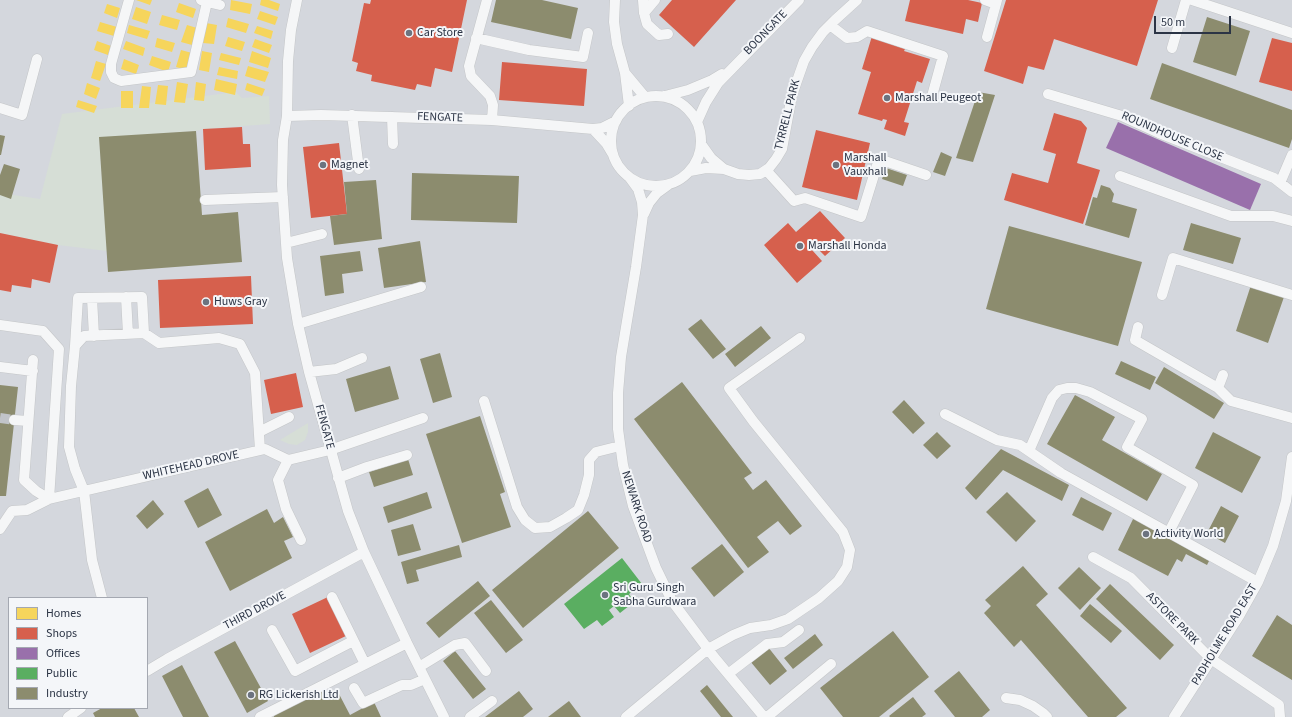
<!DOCTYPE html>
<html>
<head>
<meta charset="utf-8">
<style>
	body { margin:0 }
	#map { position:relative; width:1292px; height:717px; overflow:hidden; background:#e6e8ea; font-family:"Source Sans 3",sans-serif }
	canvas { display:block }
	.legend { position:absolute; left:8px; top:597px; width:140px; height:112px; box-sizing:border-box; background:#f4f6f9; border:1px solid #a4a8b1; margin:0; padding:5px 7px; list-style:none; font-size:12px; color:#2b3445 }
	.legend li { display:flex; align-items:center; gap:8px; height:20px }
	.legend b { width:20px; border:1px solid #a4a8b1 }
	.scale { position:absolute; left:1154px; top:16px; width:77px; height:18px; box-sizing:border-box; border:2px solid #2b3445; border-top:0; padding-left:5px; font-size:12px; line-height:14px; white-space:nowrap; color:#2b3445; -webkit-text-stroke:3px #f4f6f9; paint-order:stroke }
</style>
</head>
<body>
<div id="map">
<canvas width="1292" height="717"></canvas>
<ul class="legend">
<li><b style="height:11px;background:#f6d55c"></b>Homes</li>
<li><b style="height:11px;background:#d6604d"></b>Shops</li>
<li><b style="height:11px;background:#9970ab"></b>Offices</li>
<li><b style="height:11px;background:#5aae61"></b>Public</li>
<li><b style="height:11px;background:#8c8c6e"></b>Industry</li>
</ul>
<div class="scale">50 m</div>
</div>
<script>
const context = document.querySelector('canvas').getContext('2d');
context.lineJoin = 'round';
function fillPath(path, color) {
  context.fillStyle = color;
  context.fill(path, 'evenodd');
}
function toPath(rows) {
  const path = new Path2D();
  for (const r of rows) {
    if (r.length === 3) {
      path.moveTo(r[0] + r[2], r[1]);
      path.arc(r[0], r[1], r[2], 0, 2 * Math.PI);
      continue;
    }
    path.moveTo(r[0], r[1]);
    for (let i = 2; i < r.length; i += 2) path.lineTo(r[i], r[i + 1]);
  }
  return path;
}
function strokePath(path, color, width, dash) {
  context.strokeStyle = color;
  context.lineWidth = width;
  context.lineCap = dash ? 'butt' : 'round';
  context.setLineDash(dash || []);
  context.stroke(path);
}
function drawText(font, color, halo, rows, align = 'center') {
  context.font = font + ' "Source Sans 3",sans-serif';
  context.lineWidth = 4;
  context.setLineDash([]);
  context.textBaseline = 'middle';
  context.strokeStyle = halo;
  context.fillStyle = color;
  for (const [text, x, y, turn = 0] of rows) {
    context.save();
    context.translate(x, y);
    context.rotate((+turn || 0) * Math.PI / 180);
    context.textAlign = isNaN(turn) ? turn : align;
    if (halo) context.strokeText(text, 0, 0);
    context.fillText(text, 0, 0);
    context.restore();
  }
}
const built = toPath([
	[0,0,1292,0,1292,717,0,717],
	[9,598,147,598,147,708,9,708]
]);
const green = toPath([
	[236,92,242,98,269,96,270,124,203,129,196,131,99,138,107,251,58,245,0,233,0,193,40,199,62,114],
	[308,423,308,432,305,440,297,445,289,444,280,440]
]);
const homes = toPath([
	[136,0,152,0,150,5],
	[231,0,252,4,250,14,230,10],
	[261,0,269,0,280,4,278,11,260,5],
	[179,3,196,9,193,18,176,12],
	[107,4,120,8,117,18,104,13],
	[136,7,151,12,147,24,132,19],
	[260,11,278,17,275,25,257,19],
	[162,15,180,20,177,30,159,25],
	[228,18,249,24,246,33,226,27],
	[100,22,117,27,114,36,97,31],
	[206,23,217,25,214,44,203,43],
	[129,25,150,31,147,39,127,33],
	[187,25,197,28,192,45,181,42],
	[257,26,273,31,271,39,254,33],
	[228,37,245,42,242,51,225,46],
	[157,38,175,43,172,52,155,47],
	[255,39,272,45,269,53,252,47],
	[97,41,111,46,108,55,94,50],
	[126,41,145,48,143,56,123,49],
	[181,50,192,53,186,70,176,67],
	[202,51,212,53,209,72,199,70],
	[252,51,271,58,268,68,249,62],
	[221,53,241,58,239,65,219,60],
	[152,56,171,62,168,72,149,65],
	[124,59,139,65,136,74,121,69],
	[96,61,106,64,100,81,91,78],
	[248,66,269,72,265,82,245,76],
	[219,67,238,71,237,79,217,75],
	[216,79,237,84,235,95,214,90],
	[177,82,188,84,185,103,174,102],
	[196,82,206,84,204,101,194,100],
	[87,83,100,88,96,99,84,94],
	[247,83,265,89,262,96,245,90],
	[158,85,168,86,166,105,155,104],
	[142,86,151,87,149,108,139,108],
	[121,91,133,91,133,108,121,108],
	[78,100,97,106,94,113,76,107]
]);
const shops = toPath([
	[371,0,467,0,452,72,435,68,431,87,417,84,415,90,371,81,372,75,356,71,358,63,352,61,364,3,370,4],
	[672,0,736,0,694,47,659,15],
	[910,0,968,0,982,3,978,22,966,19,963,34,905,21],
	[1006,0,1158,0,1137,66,1054,39,1044,70,1028,66,1023,84,984,71],
	[872,36,906,47,904,51,930,59,922,83,917,81,904,122,909,123,905,136,884,129,887,120,883,119,882,121,858,114,871,72,862,69],
	[1272,38,1292,43,1292,91,1259,82],
	[502,62,587,69,584,106,499,100],
	[1054,113,1081,121,1087,128,1077,163,1100,170,1083,224,1004,200,1012,173,1048,183,1056,154,1043,150],
	[242,127,243,144,250,144,251,167,205,170,203,129],
	[816,130,870,143,857,200,802,187],
	[339,143,347,214,311,218,303,147],
	[820,211,845,238,825,256,816,247,812,250,822,261,797,283,764,245,788,223,796,232],
	[0,233,58,245,50,283,32,279,31,288,12,285,11,292,0,290],
	[251,276,253,324,160,328,158,280],
	[296,373,303,407,271,414,264,380],
	[330,596,348,635,310,653,292,614]
]);
const offices = toPath([
	[1118,122,1261,184,1250,210,1106,148]
]);
const public = toPath([
	[622,558,642,584,629,594,634,602,620,613,614,606,609,610,614,617,602,626,597,620,584,629,564,604]
]);
const industry = toPath([
	[496,0,542,0,578,8,571,39,491,22],
	[1207,17,1250,31,1236,76,1193,62],
	[1162,63,1292,110,1292,139,1289,148,1150,99],
	[978,92,995,95,973,162,956,158],
	[196,131,202,215,238,212,242,262,108,272,99,137],
	[0,135,5,136,1,155,0,155],
	[941,152,952,157,945,176,933,172],
	[4,164,20,169,11,199,0,195,0,175],
	[886,168,907,175,903,186,882,179],
	[412,173,519,176,517,223,411,220],
	[376,180,382,239,334,245,330,216,347,214,344,182],
	[1101,185,1110,188,1114,194,1112,202,1137,209,1129,238,1085,225,1093,197,1097,198],
	[1191,223,1241,238,1233,264,1183,250],
	[1009,226,1142,262,1118,346,986,309],
	[420,241,426,282,384,288,378,248],
	[360,251,363,271,342,274,344,293,325,296,320,256],
	[1251,285,1284,297,1268,343,1236,331],
	[701,319,726,349,713,359,688,329],
	[761,326,771,338,735,367,725,354],
	[440,353,452,397,433,403,420,359],
	[1121,361,1156,377,1150,390,1115,374],
	[390,366,399,399,355,412,346,379],
	[1164,367,1224,403,1214,419,1155,383],
	[682,382,752,473,744,478,753,490,766,480,802,526,790,535,778,521,757,537,769,552,748,568,634,419],
	[0,385,18,387,6,496,0,496],
	[1075,395,1115,417,1102,440,1162,474,1147,501,1047,444],
	[904,400,925,423,913,434,892,412],
	[480,416,505,492,500,494,511,527,462,543,426,434],
	[937,432,951,446,937,459,923,445],
	[1213,432,1261,457,1242,493,1195,468],
	[1001,449,1069,485,1062,501,1003,470,976,500,965,488],
	[408,459,413,475,374,487,369,472],
	[208,488,222,515,198,528,184,501],
	[427,492,432,508,388,523,383,507],
	[1007,492,1036,521,1016,542,986,512],
	[1081,497,1112,513,1103,531,1072,515],
	[153,500,164,514,147,529,136,516],
	[1221,506,1239,516,1225,543,1207,533],
	[267,509,274,523,283,517,293,537,284,541,292,558,230,591,205,542],
	[588,511,619,548,523,628,492,590],
	[1134,517,1211,557,1207,565,1186,554,1182,562,1177,559,1168,576,1118,550],
	[413,524,421,550,398,556,391,530],
	[722,544,744,572,714,597,691,568],
	[459,545,462,557,416,570,419,581,407,584,401,562],
	[1023,566,1048,594,1036,605,1127,708,1116,717,1088,717,1021,640,1014,647,984,613,991,606,985,600],
	[1079,567,1101,588,1080,610,1058,588],
	[478,581,490,596,439,638,426,623],
	[1110,584,1174,645,1160,660,1096,599],
	[491,600,523,640,506,653,474,613],
	[1090,604,1122,631,1111,643,1080,616],
	[1277,615,1292,625,1292,680,1252,656],
	[893,631,929,677,879,717,843,717,820,688],
	[815,634,823,645,793,669,784,658],
	[235,641,268,701,247,713,214,652],
	[768,647,787,671,770,685,750,661],
	[455,651,486,689,473,699,443,661],
	[182,665,209,717,183,717,162,676],
	[959,671,990,710,982,717,955,717,934,691],
	[707,685,733,717,721,717,700,691],
	[322,689,327,700,339,694,350,715,374,702,381,717,274,717,273,715],
	[519,691,533,709,523,717,485,717],
	[913,697,926,714,922,717,890,717,889,716],
	[569,701,581,717,548,717],
	[102,708,134,708,139,717,95,717,93,713]
]);
const minorTunnel = toPath([
	[0,418,14,420]
]);
const minor = toPath([
	[129,0,111,64,111,72,114,78,121,81,191,72,207,2,201,0],
	[297,0,291,30,288,61,287,116,283,140,282,185,287,258,298,324,309,372,348,511,364,552,407,643,444,717],
	[487,0,469,66,471,76,490,96,493,105,492,120],
	[615,0,614,22,617,44,625,73,629,106],
	[643,0,644,13,655,0],
	[985,0,996,4,997,0],
	[1192,0,1292,33],
	[207,2,220,5],
	[644,13,647,24,659,35,668,34],
	[830,25,847,38,857,37,867,31,943,56,932,96],
	[987,37,996,4],
	[476,38,529,50,583,57,588,33],
	[1172,48,1186,0],
	[625,73,645,97],
	[1048,94,1122,116,1159,133,1274,178,1292,192],
	[665,96,688,90,712,80,722,74],
	[656,141,45],
	[0,108,22,115,37,59],
	[352,115,359,169],
	[287,116,321,115,492,120,593,129,602,128,616,121],
	[392,117,393,144],
	[697,122,706,102,718,83,799,0],
	[593,129,606,143,612,153],
	[701,144,711,158,724,169],
	[766,170,794,201,805,198,861,217,879,159,926,175],
	[690,171,706,168,724,169,738,174,749,175,760,174,769,168,776,159,782,149,792,95,804,61,812,47,823,32,835,20,857,0],
	[1120,176,1231,216,1273,216,1292,221],
	[630,178,638,189,642,202,643,215,636,267,621,357,618,393,618,429,623,465,633,506,656,568,672,601,714,657,764,717],
	[1280,183,1292,155],
	[205,200,283,197],
	[644,214,649,203,657,193,668,185],
	[286,243,322,234],
	[1162,295,1173,258,1292,295],
	[126,297,128,334],
	[92,298,94,336],
	[298,324,421,287],
	[0,325,43,331,59,349,49,499,36,491,24,480,33,360],
	[1138,327,1135,340,1218,388,1231,401,1292,418],
	[75,346,78,298,142,297,144,333],
	[0,367,33,371],
	[309,372,336,369,362,358],
	[1218,388,1223,375],
	[484,401,517,507,525,520,535,528,550,527,566,518,578,510,584,495,589,475,589,460,596,452,620,446],
	[945,414,997,440,1020,445,1061,473,1258,582],
	[14,420,28,421],
	[259,432,289,417],
	[1029,451,1052,398,1059,390,1067,388,1076,388,1090,392,1142,419,1127,447,1193,485,1169,532],
	[288,460,278,480,286,509,301,540],
	[338,478,367,467,407,455],
	[0,529,12,511,27,510,49,499,265,449,288,460,330,450,423,418],
	[1093,557,1131,578,1211,659,1279,705,1280,717],
	[332,597,365,664],
	[102,598,92,560,84,491,75,469,69,447,71,386,75,346,84,336,144,333,159,343,219,338,240,344,255,373,260,450],
	[272,630,295,671,353,641],
	[419,667,455,645,465,643,486,671],
	[147,671,167,659,364,552],
	[728,674,767,644,783,642,799,630],
	[354,688,363,703,402,685,411,685,425,679],
	[1006,698,1020,700,1033,706,1043,713,1047,717],
	[68,717,81,708],
	[260,717,407,643],
	[470,717,492,701],
	[626,717,708,649,733,635,750,628,771,625,788,619,819,598,838,581,847,567,850,550,843,532,753,421,729,388,800,338],
	[767,717,831,664],
	[1174,717,1239,616,1258,582,1273,546,1286,501,1292,457]
]);
const markers = [
	[409,33,4,"#6c737f"],
	[887,98,4,"#6c737f"],
	[323,165,4,"#6c737f"],
	[836,165,4,"#6c737f"],
	[800,246,4,"#6c737f"],
	[206,302,4,"#6c737f"],
	[1146,534,4,"#6c737f"],
	[605,595,4,"#6c737f"],
	[251,695,4,"#6c737f"]
];
const poiNames = [
	["Car Store",417,33],
	["Marshall Peugeot",895,98],
	["Marshall",844,158],
	["Vauxhall",844,172],
	["Magnet",331,165],
	["Marshall Honda",808,246],
	["Huws Gray",214,302],
	["Activity World",1154,534],
	["Sri Guru Singh",613,588],
	["Sabha Gurdwara",613,602],
	["RG Lickerish Ltd",259,695]
];
const streetNames = [
	["BOONGATE",766,33,-46],
	["TYRRELL PARK",788,115,-76],
	["FENGATE",440,118,2],
	["ROUNDHOUSE CLOSE",1172,137,23],
	["FENGATE",324,427,75],
	["WHITEHEAD DROVE",191,466,-13],
	["NEWARK ROAD",636,507,72],
	["THIRD DROVE",255,611,-28],
	["ASTORE PARK",1172,619,45],
	["PADHOLME ROAD EAST",1225,635,-59]
];
fillPath(built, '#d4d7dd');
fillPath(green, '#d6ded6');
fillPath(homes, '#f6d55c');
fillPath(shops, '#d6604d');
fillPath(offices, '#9970ab');
fillPath(public, '#5aae61');
fillPath(industry, '#8c8c6e');
strokePath(minorTunnel, '#c1c4c9', 10, [10, 5]);
strokePath(minor, '#c4c6c8', 11);
strokePath(minor, '#f5f6f7', 10);
for (const [x, y, r, color] of markers) {
  const dot = new Path2D();
  dot.arc(x, y, r, 0, 2 * Math.PI);
  context.fillStyle = color;
  context.fill(dot);
  strokePath(dot, '#f4f6f9', 1.5);
}
drawText('12px', '#2b3445', '#f4f6f9', poiNames, 'left');
drawText('12px', '#2b3445', '#f4f6f9', streetNames);
</script>
</body>
</html>
